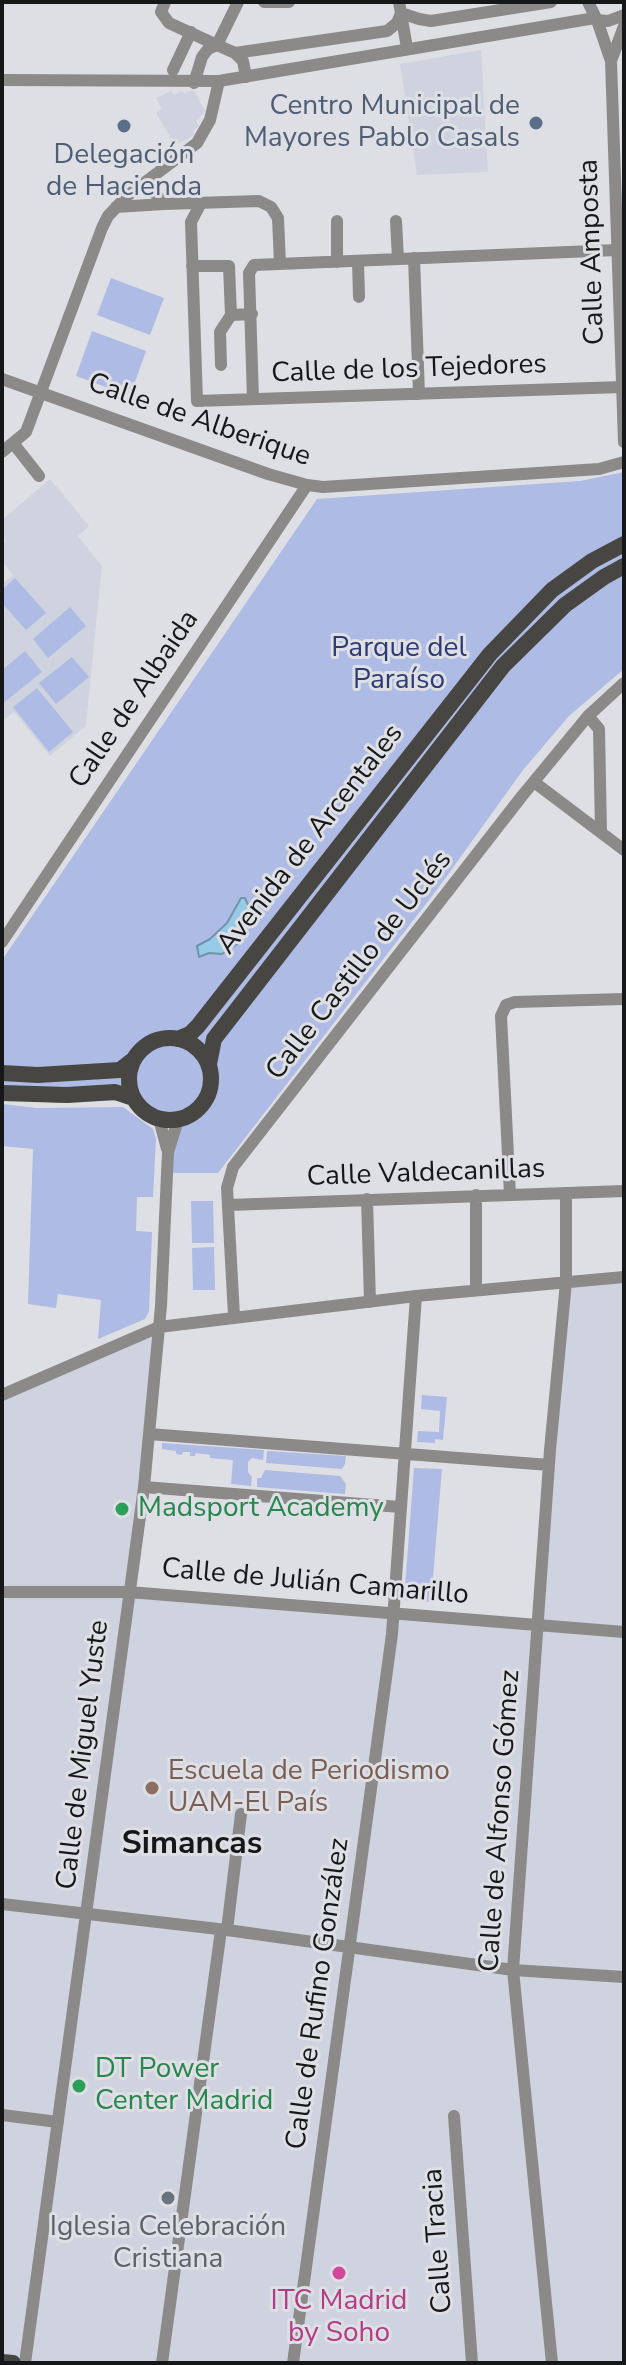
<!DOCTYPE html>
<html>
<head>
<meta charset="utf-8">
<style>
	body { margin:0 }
	#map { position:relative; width:626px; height:2365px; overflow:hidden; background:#dedfe4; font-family:"Nunito Sans",sans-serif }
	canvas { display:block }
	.frame { position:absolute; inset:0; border:4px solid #161718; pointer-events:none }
</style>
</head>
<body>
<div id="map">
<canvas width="626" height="2365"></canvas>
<div class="frame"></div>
</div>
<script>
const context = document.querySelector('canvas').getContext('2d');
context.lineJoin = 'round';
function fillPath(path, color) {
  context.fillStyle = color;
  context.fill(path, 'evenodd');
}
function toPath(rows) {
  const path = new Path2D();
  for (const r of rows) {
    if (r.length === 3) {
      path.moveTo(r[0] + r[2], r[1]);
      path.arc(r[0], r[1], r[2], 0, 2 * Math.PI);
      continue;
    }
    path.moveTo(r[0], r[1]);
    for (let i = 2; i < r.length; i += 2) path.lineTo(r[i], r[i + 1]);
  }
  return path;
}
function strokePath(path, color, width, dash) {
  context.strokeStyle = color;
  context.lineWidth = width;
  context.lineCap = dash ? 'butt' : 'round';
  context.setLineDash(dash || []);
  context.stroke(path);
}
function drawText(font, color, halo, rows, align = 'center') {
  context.font = font + ' "Nunito Sans",sans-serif';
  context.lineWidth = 6;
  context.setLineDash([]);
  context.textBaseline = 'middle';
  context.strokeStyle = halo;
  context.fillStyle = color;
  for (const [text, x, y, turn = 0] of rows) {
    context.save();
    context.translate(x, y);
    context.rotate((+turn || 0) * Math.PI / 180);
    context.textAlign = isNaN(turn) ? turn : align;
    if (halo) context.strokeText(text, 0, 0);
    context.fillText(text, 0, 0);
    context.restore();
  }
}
const built = toPath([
	[481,50,488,172,417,175,400,64],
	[194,90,205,111,196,121,199,126,193,131,195,135,175,145,156,113,162,109,156,98,171,91,174,95,182,91,184,93],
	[50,479,89,526,78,536,102,566,86,726,50,756,14,712,2,721,2,584,13,575,2,561,2,544,6,541,2,536,2,520],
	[624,1277,624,2363,2,2362,2,1401,159,1327,129,1592,538,1627,566,1282]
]);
const green = toPath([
	[111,278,164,298,150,335,97,315],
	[92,331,146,351,130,396,76,376],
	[624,472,624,669,569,716,523,770,439,887,218,1173,173,1173,171,1130,124,1100,61,1103,2,1099,2,960,317,499,580,481],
	[15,578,46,613,26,630,2,603,2,590],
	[70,607,86,626,48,658,33,639],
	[25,651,42,672,2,704,2,670],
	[72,657,89,677,56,704,39,683],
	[37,688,73,732,49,752,13,707],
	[2,1104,37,1108,123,1107,153,1129,156,1139,153,1197,137,1197,136,1231,152,1232,149,1311,145,1319,98,1339,101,1300,58,1294,56,1308,28,1304,33,1149,2,1146],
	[191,1201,213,1201,214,1243,192,1243],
	[214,1247,215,1290,193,1290,192,1248],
	[422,1395,447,1397,443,1440,435,1439,435,1443,417,1442,418,1431,439,1432,440,1411,421,1409],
	[162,1443,264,1450,263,1460,252,1458,248,1462,248,1472,252,1477,251,1486,231,1484,233,1460,210,1458,210,1455,196,1453,195,1456,190,1456,190,1452,183,1452,182,1455,176,1454,176,1451,162,1449],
	[267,1451,346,1456,345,1464,342,1469,266,1463],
	[414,1468,442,1469,431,1602,404,1600],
	[265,1470,340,1476,346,1484,345,1494,257,1487,257,1478,261,1478]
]);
const water = toPath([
	[241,898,245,898,249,907,249,920,242,928,237,944,222,954,209,953,199,957,197,946,210,939,227,923,241,898]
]);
const minor = toPath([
	[165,2,161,12,169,23,217,45,238,2],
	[264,2,289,2],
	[399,2,407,48],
	[588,2,597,20,608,21,624,15],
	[597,20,611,61,624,442],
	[235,53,387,31,397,23,401,13,419,19,431,21,551,2],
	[611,61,624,26],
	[173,70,191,32],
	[2,80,219,81,595,18],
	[194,83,202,57,208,49,217,45,235,53,243,61,246,77],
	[148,180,151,189,164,204,259,201,271,207,278,218,280,264],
	[201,203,191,222,197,401,622,387],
	[116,207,164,204],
	[396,221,398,259],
	[414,258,419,394],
	[358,261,359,297],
	[337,262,337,221],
	[192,266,229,266,231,315],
	[221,365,220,332,231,315,252,314],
	[2,379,268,474,307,485,323,487,599,469,624,462],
	[253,399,249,273,254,265,617,250],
	[13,443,39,476],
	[2,452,26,432,102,228,108,216,127,196,197,143,210,120,219,81],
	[588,716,599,729,601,832],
	[534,782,624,850],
	[2,942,307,485],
	[159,1119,167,1149],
	[476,1195,476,1290],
	[510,1195,501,1016,506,1005,515,1002,624,999],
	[367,1199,370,1302],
	[229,1205,624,1191],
	[234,1316,227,1188,233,1167,522,796,588,716,624,683],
	[2,1395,159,1327,416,1296,624,1277],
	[149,1434,549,1465],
	[144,1487,400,1507],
	[2,1592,129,1592,624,1632],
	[2,1904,227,1930,513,1970,624,1977],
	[227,1930,241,1814],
	[2,2115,58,2122],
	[454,2116,472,2363],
	[25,2363,144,1487,161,1306,168,1152,178,1120],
	[162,2363,221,1930],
	[293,2363,392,1634,416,1296],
	[552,2363,513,1970,550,1450,566,1282,566,1193]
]);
const major = toPath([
	[170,1079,41],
	[178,1039,190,1034,198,1026,490,654,552,590,592,561,624,544],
	[209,1064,214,1039,503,666,565,605,604,577,624,566],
	[2,1073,38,1075,120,1070,134,1059],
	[2,1093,67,1095,115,1092,133,1098],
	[2,2362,13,2363]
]);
const markers = [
	[536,123,8,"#5c6f8a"],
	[124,126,8,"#5c6f8a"],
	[122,1509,8,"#2e9e5b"],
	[152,1788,8,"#8d6e63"],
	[79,2086,8,"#2e9e5b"],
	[168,2198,8,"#6b7280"],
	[339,2273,8,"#d1479c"]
];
const serviceNames = [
	["Centro Municipal de",520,107],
	["Mayores Pablo Casals",520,139],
	["Delegación",124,156,"center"],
	["de Hacienda",124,188,"center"]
];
const streetNames = [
	["Calle Amposta",593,252,-92],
	["Calle de los Tejedores",409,370,-2],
	["Calle de Alberique",199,421,19],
	["Calle de Albaida",135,700,-56],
	["Avenida de Arcentales",311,840,-52],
	["Calle Castillo de Uclés",360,966,-52],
	["Calle Valdecanillas",426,1174,-2],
	["Calle de Julián Camarillo",315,1583,5],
	["Calle de Miguel Yuste",84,1755,-83],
	["Calle de Alfonso Gómez",501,1821,-86],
	["Calle de Rufino González",319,1994,-82],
	["Calle Tracia",439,2241,-94]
];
const parkNames = [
	["Parque del",399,649],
	["Paraíso",399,681]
];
const leisureNames = [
	["Madsport Academy",138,1509],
	["DT Power",95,2070],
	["Center Madrid",95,2102]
];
const educationNames = [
	["Escuela de Periodismo",168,1772],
	["UAM-El País",168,1804]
];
const worshipNames = [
	["Iglesia Celebración",168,2228],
	["Cristiana",168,2260]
];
const hotelNames = [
	["ITC Madrid",339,2302],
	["by Soho",339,2334]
];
const quarterNames = [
	["Simancas",192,1845]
];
fillPath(built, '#cfd3df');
fillPath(green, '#aebbe4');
fillPath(water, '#96cae7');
strokePath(water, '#7094a9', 2);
strokePath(minor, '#8b8a88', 12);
strokePath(major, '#474643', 16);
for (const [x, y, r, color] of markers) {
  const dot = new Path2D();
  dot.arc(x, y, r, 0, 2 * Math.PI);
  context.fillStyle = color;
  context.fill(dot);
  strokePath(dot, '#dedfe4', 3);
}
drawText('28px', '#4e5e75', '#dedfe4', serviceNames, 'right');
drawText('28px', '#161718', '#dedfe4', streetNames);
drawText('28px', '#2e3a73', '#dedfe4', parkNames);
drawText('28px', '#27864d', '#dedfe4', leisureNames, 'left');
drawText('28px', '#785e54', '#dedfe4', educationNames, 'left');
drawText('28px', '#5b616d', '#dedfe4', worshipNames);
drawText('28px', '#b23c85', '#dedfe4', hotelNames);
drawText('bold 32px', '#161718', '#dedfe4', quarterNames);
</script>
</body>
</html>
